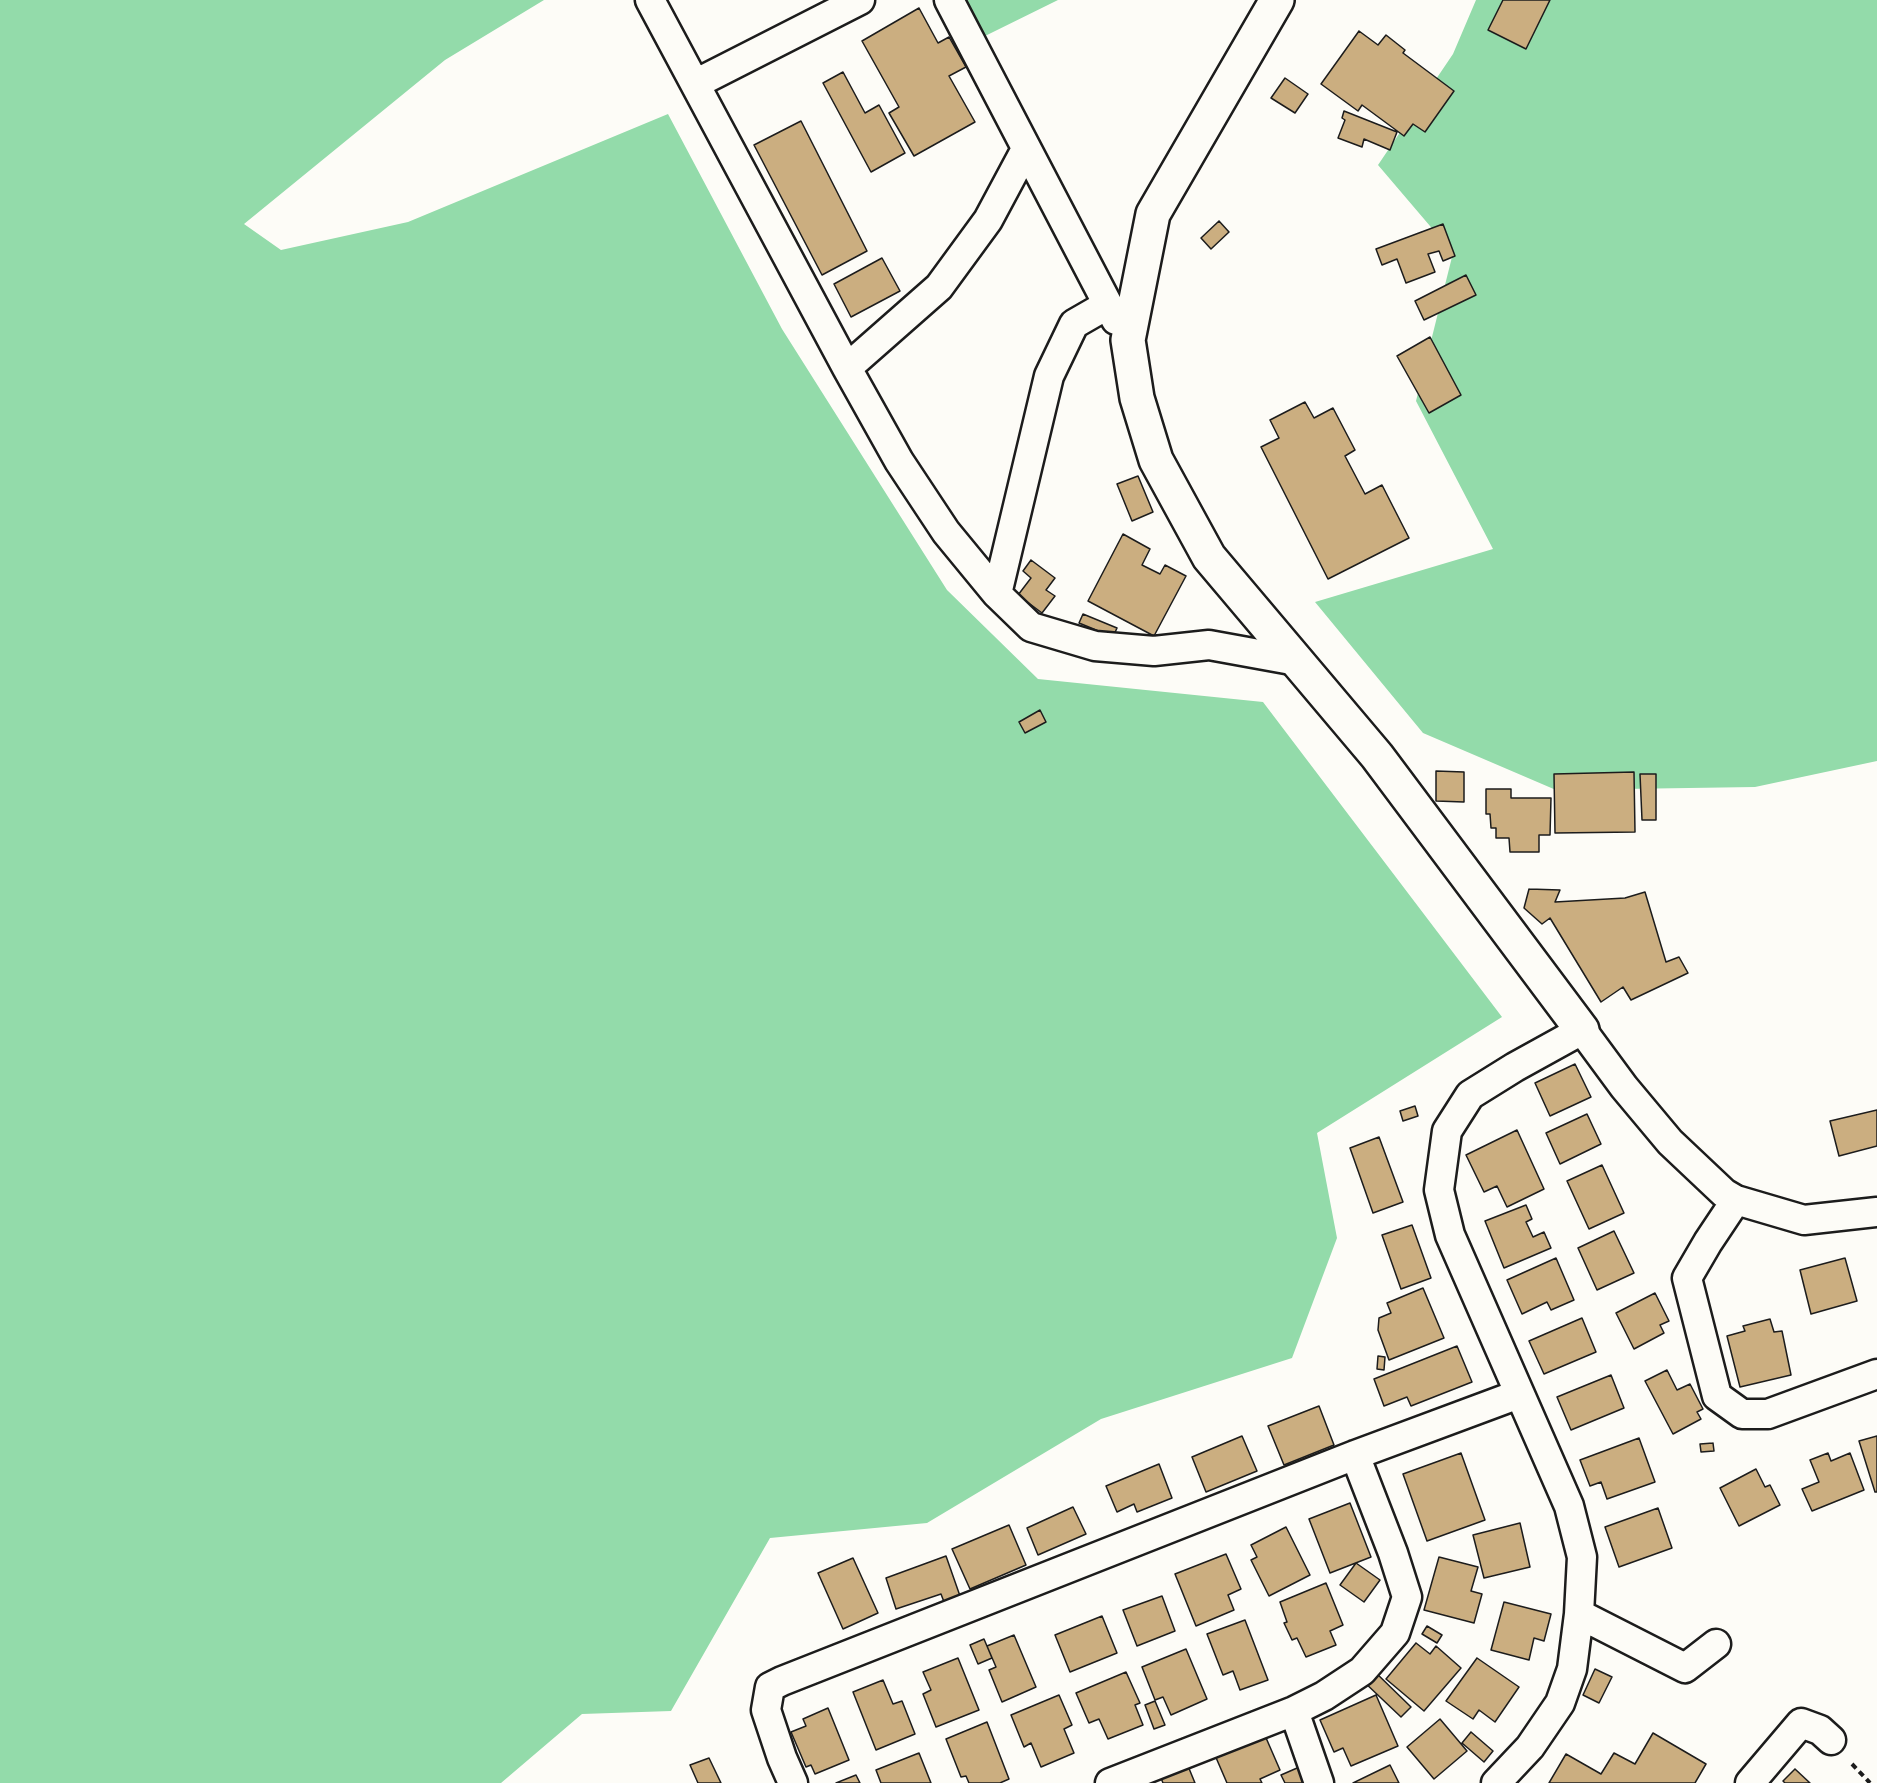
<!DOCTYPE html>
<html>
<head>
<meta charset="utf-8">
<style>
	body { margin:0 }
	canvas { display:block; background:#fdfcf7 }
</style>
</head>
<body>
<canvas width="1877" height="1783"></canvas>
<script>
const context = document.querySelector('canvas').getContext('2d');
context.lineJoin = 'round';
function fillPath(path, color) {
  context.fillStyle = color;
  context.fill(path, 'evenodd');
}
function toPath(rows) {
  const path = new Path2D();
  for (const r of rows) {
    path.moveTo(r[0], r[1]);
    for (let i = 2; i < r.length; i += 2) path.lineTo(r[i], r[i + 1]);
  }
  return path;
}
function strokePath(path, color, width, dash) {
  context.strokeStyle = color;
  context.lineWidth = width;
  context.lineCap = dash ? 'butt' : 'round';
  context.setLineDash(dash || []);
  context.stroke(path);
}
const green = toPath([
	[0,0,544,0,445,60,244,224,281,250,408,222,668,114,782,329,947,590,1038,679,1263,702,1502,1017,1317,1133,1337,1238,1292,1358,1101,1419,927,1523,770,1538,671,1711,582,1714,501,1783,0,1783],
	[965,0,1058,0,983,37],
	[1476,0,1877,0,1877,761,1755,787,1556,790,1423,733,1315,602,1493,549,1416,401,1453,253,1378,165,1453,54]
]);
const building = toPath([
	[1503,0,1550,0,1526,49,1488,30,1503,0],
	[919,8,938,43,949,37,966,67,949,76,975,122,914,156,889,113,899,107,862,41,919,8],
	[1359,31,1378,45,1386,35,1405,50,1403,53,1454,91,1425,132,1413,124,1404,136,1362,105,1358,111,1321,84,1359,31],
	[843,72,865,113,879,105,905,153,871,172,823,83,843,72],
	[1285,78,1308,94,1295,113,1271,98,1285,78],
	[1344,111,1397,132,1390,150,1364,139,1362,147,1338,138,1345,120,1342,118,1344,111],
	[801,121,867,251,822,275,754,145,801,121],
	[1219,221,1229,232,1211,249,1201,238,1219,221],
	[1443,224,1455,256,1443,261,1439,251,1428,254,1435,272,1406,283,1397,259,1382,265,1376,249,1443,224],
	[882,258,900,291,851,317,834,284,882,258],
	[1466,275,1476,295,1424,320,1415,301,1466,275],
	[1430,337,1461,395,1429,413,1397,356,1430,337],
	[1305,402,1314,418,1333,408,1355,450,1345,456,1365,494,1382,485,1409,538,1328,579,1261,447,1279,438,1270,420,1305,402],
	[1138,476,1153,512,1132,521,1117,484,1138,476],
	[1123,534,1150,549,1142,565,1160,574,1165,565,1186,576,1154,636,1088,601,1123,534],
	[1031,560,1055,578,1046,590,1055,596,1042,613,1018,595,1031,578,1023,571,1031,560],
	[1083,614,1117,628,1113,637,1079,623,1083,614],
	[1040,710,1046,722,1025,733,1019,722,1040,710],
	[1436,771,1464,772,1464,802,1436,801,1436,771],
	[1634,772,1635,832,1555,833,1554,774,1634,772],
	[1640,774,1656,774,1656,820,1642,820,1640,774],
	[1486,789,1511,789,1511,798,1551,798,1550,835,1539,835,1539,852,1510,852,1509,838,1496,838,1496,828,1491,828,1490,814,1486,814,1486,789],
	[1529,889,1560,890,1555,902,1625,898,1645,892,1666,962,1679,957,1688,973,1631,1000,1623,987,1601,1002,1550,918,1542,924,1524,908,1529,889],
	[1575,1064,1591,1097,1550,1116,1535,1083,1575,1064],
	[1415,1106,1418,1116,1403,1121,1400,1111,1415,1106],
	[1877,1110,1877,1146,1839,1156,1830,1121,1877,1110],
	[1587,1114,1601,1144,1560,1164,1546,1133,1587,1114],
	[1517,1130,1544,1189,1507,1207,1497,1186,1484,1192,1466,1155,1517,1130],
	[1379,1137,1403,1202,1373,1213,1350,1148,1379,1137],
	[1602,1165,1624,1213,1589,1229,1567,1181,1602,1165],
	[1526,1205,1532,1219,1526,1222,1533,1237,1544,1232,1551,1248,1504,1268,1485,1221,1526,1205],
	[1412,1225,1431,1278,1401,1289,1382,1235,1412,1225],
	[1614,1231,1634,1273,1597,1290,1578,1248,1614,1231],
	[1556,1258,1574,1300,1551,1310,1547,1302,1522,1314,1507,1280,1556,1258],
	[1845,1258,1857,1301,1811,1314,1800,1270,1845,1258],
	[1423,1288,1444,1338,1389,1360,1378,1330,1379,1318,1391,1313,1387,1303,1423,1288],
	[1655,1293,1669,1321,1660,1325,1664,1333,1634,1349,1616,1313,1655,1293],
	[1582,1318,1596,1352,1544,1374,1529,1341,1582,1318],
	[1770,1319,1774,1332,1782,1331,1791,1375,1740,1387,1727,1336,1745,1331,1743,1326,1770,1319],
	[1457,1346,1472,1382,1411,1406,1407,1397,1384,1406,1374,1379,1457,1346],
	[1378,1356,1385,1357,1384,1370,1377,1369,1378,1356],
	[1667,1370,1677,1390,1690,1384,1703,1409,1697,1412,1701,1419,1673,1434,1645,1381,1667,1370],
	[1611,1375,1624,1408,1571,1430,1557,1397,1611,1375],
	[1319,1406,1334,1445,1284,1465,1268,1426,1319,1406],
	[1242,1436,1257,1471,1206,1492,1192,1457,1242,1436],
	[1877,1436,1877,1492,1875,1492,1859,1441,1877,1436],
	[1639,1438,1655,1482,1607,1499,1601,1482,1590,1486,1580,1460,1639,1438],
	[1713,1443,1714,1451,1701,1452,1700,1444,1713,1443],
	[1461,1453,1485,1520,1427,1541,1403,1474,1461,1453],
	[1828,1453,1831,1461,1850,1453,1864,1490,1812,1511,1802,1489,1819,1482,1810,1460,1828,1453],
	[1159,1464,1172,1498,1137,1512,1134,1504,1117,1512,1106,1486,1159,1464],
	[1756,1469,1765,1487,1770,1485,1780,1505,1739,1526,1720,1488,1756,1469],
	[1350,1503,1371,1557,1330,1573,1309,1519,1350,1503],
	[1073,1507,1086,1534,1038,1555,1027,1528,1073,1507],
	[1658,1508,1672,1548,1619,1567,1605,1527,1658,1508],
	[1520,1523,1530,1567,1484,1578,1473,1535,1520,1523],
	[1009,1525,1026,1565,970,1589,952,1549,1009,1525],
	[1286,1527,1310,1575,1269,1596,1251,1560,1257,1557,1251,1545,1286,1527],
	[1226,1554,1241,1589,1228,1595,1234,1610,1196,1626,1175,1574,1226,1554],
	[946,1556,960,1596,944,1602,941,1594,896,1609,886,1578,946,1556],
	[1439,1557,1478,1567,1471,1591,1482,1594,1474,1623,1424,1610,1439,1557],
	[853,1558,878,1613,843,1629,818,1573,853,1558],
	[1356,1563,1380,1580,1364,1602,1340,1585,1356,1563],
	[1326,1583,1343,1625,1330,1631,1336,1645,1306,1657,1297,1638,1292,1640,1284,1623,1287,1622,1280,1602,1326,1583],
	[1162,1596,1175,1631,1137,1646,1123,1610,1162,1596],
	[1504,1602,1551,1614,1544,1641,1534,1638,1529,1660,1491,1650,1504,1602],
	[1102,1616,1117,1653,1070,1672,1055,1635,1102,1616],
	[1245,1620,1268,1680,1240,1690,1233,1671,1223,1675,1207,1634,1245,1620],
	[1427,1626,1442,1635,1437,1643,1422,1634,1427,1626],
	[1014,1635,1036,1687,1002,1702,989,1670,996,1667,987,1646,1014,1635],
	[984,1639,992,1658,978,1664,970,1645,984,1639],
	[1416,1643,1430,1654,1436,1646,1461,1668,1424,1711,1386,1679,1416,1643],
	[1186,1649,1207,1699,1171,1715,1163,1697,1155,1700,1142,1667,1186,1649],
	[958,1658,979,1710,936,1727,923,1694,931,1690,923,1672,958,1658],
	[1477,1658,1519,1687,1495,1722,1479,1710,1473,1719,1446,1701,1477,1658],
	[1372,1669,1411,1707,1401,1717,1362,1680,1372,1669],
	[1595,1669,1612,1677,1599,1703,1583,1695,1595,1669],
	[1126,1672,1140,1703,1135,1705,1143,1725,1108,1739,1099,1719,1089,1723,1076,1693,1126,1672],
	[883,1680,893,1704,902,1701,915,1734,876,1750,853,1692,883,1680],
	[1059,1695,1072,1725,1064,1729,1074,1753,1041,1767,1031,1743,1024,1747,1011,1715,1059,1695],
	[1376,1695,1398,1746,1351,1766,1343,1748,1334,1752,1320,1720,1376,1695],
	[1155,1701,1165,1725,1154,1729,1145,1705,1155,1701],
	[828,1708,849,1760,815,1774,811,1765,806,1767,791,1732,806,1726,803,1719,828,1708],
	[1440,1719,1467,1751,1434,1779,1407,1747,1440,1719],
	[987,1722,1009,1779,1000,1783,969,1783,966,1776,961,1777,946,1739,987,1722],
	[1260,1724,1280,1770,1260,1779,1262,1783,1227,1783,1211,1746,1260,1724],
	[1471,1732,1493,1751,1484,1762,1462,1743,1471,1732],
	[1653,1733,1706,1764,1695,1783,1549,1783,1566,1754,1601,1774,1614,1753,1635,1764,1653,1733],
	[919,1753,931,1783,881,1783,876,1770,919,1753],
	[709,1758,721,1783,698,1783,690,1765,709,1758],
	[1304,1765,1310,1780,1302,1783,1285,1783,1281,1775,1304,1765],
	[1390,1765,1399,1783,1353,1783,1390,1765],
	[1188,1766,1195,1783,1163,1783,1161,1778,1188,1766],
	[1795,1769,1810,1783,1785,1783,1783,1781,1795,1769],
	[856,1775,860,1783,836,1783,856,1775]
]);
const path = toPath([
	[1852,1764,1870,1783]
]);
const street = toPath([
	[650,0,847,368,899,461,946,532,997,594,1049,376,1074,324,1107,305],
	[949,0,1116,320],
	[695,84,860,0],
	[847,368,939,287,988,220,1026,149],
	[997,594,1031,627,1095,646,1154,651,1209,645,1297,661],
	[1736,1200,1708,1242,1687,1278,1717,1396,1742,1414,1768,1414,1877,1374],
	[1579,1614,1685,1668,1716,1644],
	[1294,1711,1319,1783],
	[793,1783,782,1758,766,1710,770,1687,782,1681,1355,1455,1519,1394],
	[1110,1783,1294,1711,1324,1696,1362,1671,1395,1633,1407,1597,1393,1553,1355,1455],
	[1496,1783,1530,1747,1560,1703,1572,1669,1579,1614,1582,1557,1569,1506,1450,1235,1439,1190,1447,1131,1470,1095,1515,1067,1582,1030,1624,1087,1670,1142,1724,1193,1736,1200,1804,1220,1877,1212],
	[1750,1783,1801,1723,1820,1730,1831,1740]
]);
const secondary = toPath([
	[1277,0,1153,214,1128,340,1137,398,1156,460,1209,557,1377,756,1582,1030]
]);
fillPath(green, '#93dbaa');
fillPath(building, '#cbae80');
strokePath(building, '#1c1c1c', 1.5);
strokePath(street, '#1c1c1c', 33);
strokePath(secondary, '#1c1c1c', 38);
strokePath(path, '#1c1c1c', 4, [6, 4.5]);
strokePath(street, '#fdfcf7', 28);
strokePath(secondary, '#fdfcf7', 33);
</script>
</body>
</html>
